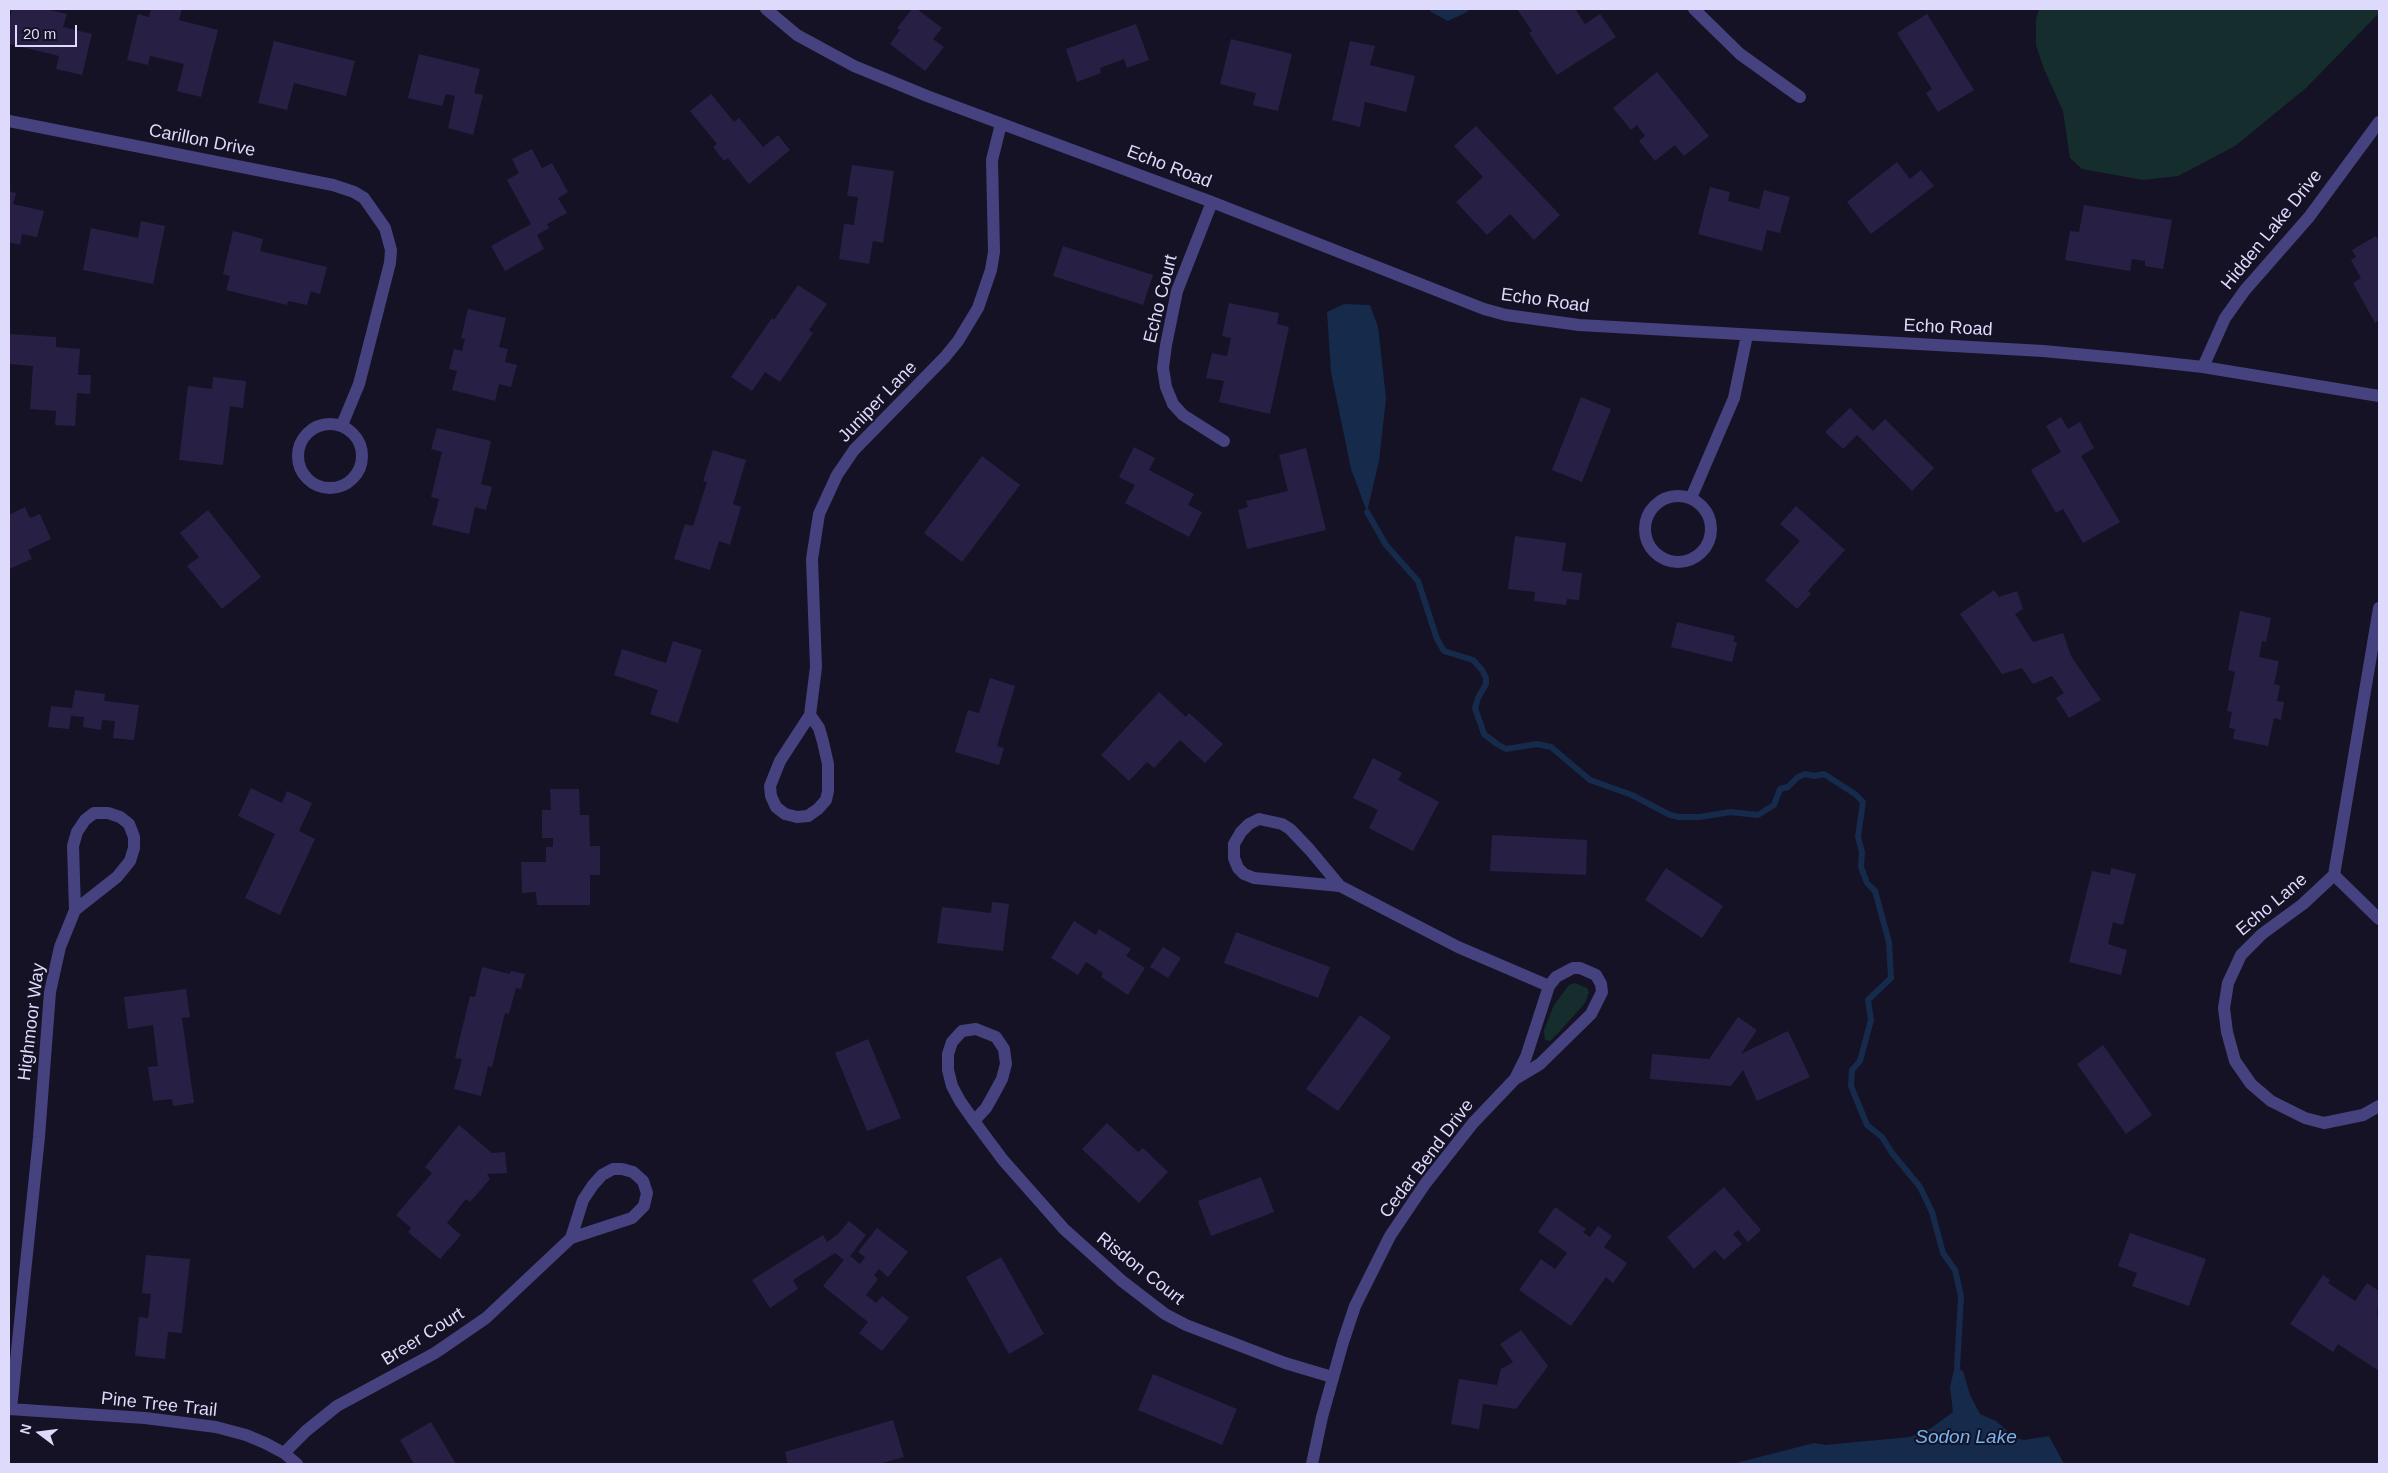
<!DOCTYPE html>
<html>
<head>
<meta charset="utf-8">
<style>
	body { margin:0 }
	#map { position:relative; width:2388px; height:1473px; overflow:hidden; background:#151225; font-family:Arial,sans-serif }
	canvas { display:block }
	.frame { position:absolute; inset:0; border:10px solid #dedafb; pointer-events:none }
	.north { position:absolute; left:15px; top:1408px; width:50px; height:50px; -webkit-text-stroke:4px #151225; paint-order:stroke; rotate:285deg; font-size:14px; font-weight:700; line-height:20px; text-align:center; color:#dedafb }
	.north::after { content:''; display:block; margin:auto; width:18px; height:22px; background:#dedafb; clip-path:polygon(50% 0,100% 100%,50% 72%,0 100%) }
	.scale { position:absolute; left:15px; top:25px; width:62px; height:22px; box-sizing:border-box; border:2px solid #dedafb; border-top:0; padding-left:6px; font-size:15px; line-height:18px; white-space:nowrap; color:#dedafb; -webkit-text-stroke:4px #151225; paint-order:stroke }
</style>
</head>
<body>
<div id="map">
<canvas width="2388" height="1473"></canvas>
<div class="frame"></div>
<div class="north">N</div>
<div class="scale">20 m</div>
</div>
<script>
const context = document.querySelector('canvas').getContext('2d');
context.lineJoin = 'round';
function fillPath(path, color) {
  context.fillStyle = color;
  context.fill(path, 'evenodd');
}
function toPath(rows) {
  const path = new Path2D();
  for (const r of rows) {
    if (r.length === 3) {
      path.moveTo(r[0] + r[2], r[1]);
      path.arc(r[0], r[1], r[2], 0, 2 * Math.PI);
      continue;
    }
    path.moveTo(r[0], r[1]);
    for (let i = 2; i < r.length; i += 2) path.lineTo(r[i], r[i + 1]);
  }
  return path;
}
function strokePath(path, color, width, dash) {
  context.strokeStyle = color;
  context.lineWidth = width;
  context.lineCap = dash ? 'butt' : 'round';
  context.setLineDash(dash || []);
  context.stroke(path);
}
function drawText(font, color, halo, rows, align = 'center') {
  context.font = font + ' Arial,sans-serif';
  context.lineWidth = 4;
  context.setLineDash([]);
  context.textBaseline = 'middle';
  context.strokeStyle = halo;
  context.fillStyle = color;
  for (const [text, x, y, turn = 0] of rows) {
    context.save();
    context.translate(x, y);
    context.rotate((+turn || 0) * Math.PI / 180);
    context.textAlign = isNaN(turn) ? turn : align;
    if (halo) context.strokeText(text, 0, 0);
    context.fillText(text, 0, 0);
    context.restore();
  }
}
const green = toPath([
	[2039,9,2379,9,2379,13,2306,88,2235,146,2178,176,2143,180,2082,169,2070,158,2063,111,2044,69,2036,45,2036,20],
	[1575,983,1587,988,1589,992,1585,1003,1559,1032,1550,1041,1545,1040,1544,1030,1554,1005,1569,985]
]);
const water = toPath([
	[1430,9,1469,9,1467,12,1448,21,1431,12],
	[1344,304,1370,305,1378,327,1386,398,1379,461,1367,512,1351,469,1331,372,1327,312],
	[1957,1368,1963,1371,1970,1395,1980,1414,1996,1421,2016,1438,2024,1440,2049,1436,2064,1464,1732,1464,1814,1443,1825,1445,1910,1437,1931,1428,1953,1412,1950,1387,1954,1370]
]);
const stream = toPath([
	[1367,512,1386,545,1418,581,1437,639,1444,651,1473,660,1482,670,1486,678,1486,684,1478,698,1475,708,1484,734,1497,744,1506,749,1537,744,1551,747,1590,780,1632,795,1670,815,1679,817,1700,817,1730,812,1758,815,1774,805,1780,789,1788,787,1798,777,1805,774,1814,776,1824,774,1855,794,1863,802,1858,837,1862,852,1861,867,1867,883,1875,891,1889,942,1891,978,1868,1000,1871,1020,1860,1061,1852,1070,1851,1086,1867,1125,1882,1137,1892,1153,1920,1187,1932,1212,1943,1253,1955,1270,1961,1296,1957,1368]
]);
const building = toPath([
	[12,9,45,9,67,14,63,27,92,34,82,75,56,69,59,56,9,44,9,23],
	[151,9,182,9,179,20,218,30,201,97,177,91,184,64,150,56,148,65,127,60,138,14,149,17],
	[912,9,917,9,942,28,933,39,944,47,925,71,890,44,900,30,897,28],
	[1517,9,1575,9,1585,24,1600,14,1616,37,1557,75,1529,33,1532,31],
	[1927,14,1974,90,1938,112,1926,93,1932,89,1897,33],
	[1136,24,1149,60,1127,68,1124,59,1100,68,1101,73,1077,82,1066,49],
	[1231,39,1292,54,1278,111,1253,105,1256,93,1220,84],
	[274,41,355,61,346,96,294,83,287,110,258,103],
	[1350,41,1375,46,1370,65,1415,76,1406,112,1365,102,1360,127,1332,120],
	[419,54,480,69,474,93,483,95,473,135,448,128,455,96,446,94,442,106,408,98],
	[1657,72,1709,136,1684,156,1675,145,1655,161,1639,141,1645,136,1637,125,1631,130,1613,108],
	[711,94,734,122,739,118,763,147,778,135,790,150,749,184,728,158,724,161,713,147,717,144,690,111],
	[1476,126,1560,215,1534,240,1510,214,1487,235,1456,202,1483,177,1454,146],
	[532,149,542,168,552,163,568,192,558,198,567,213,547,224,549,228,537,235,544,249,505,271,491,246,531,224,507,180,519,173,512,159],
	[1897,162,1910,179,1921,170,1934,186,1871,234,1847,202],
	[852,165,894,171,883,243,873,241,869,264,839,259,844,224,854,225,858,197,847,196],
	[1710,187,1730,192,1728,201,1759,209,1764,190,1790,197,1780,233,1767,230,1762,251,1698,234],
	[9,191,16,193,13,204,44,211,37,237,22,234,20,245,9,242],
	[2084,205,2172,220,2163,269,2145,266,2145,261,2132,259,2130,271,2065,260,2070,231,2079,232],
	[141,221,165,226,153,284,83,270,91,228,138,238],
	[233,231,263,239,260,251,327,267,320,294,311,291,307,305,288,301,287,305,226,290,230,276,223,274],
	[2376,236,2379,241,2379,320,2375,323,2353,283,2361,278,2351,260,2356,257,2352,250],
	[1063,246,1153,275,1143,305,1053,276],
	[798,285,827,304,809,330,813,333,780,382,765,372,752,391,731,377,772,318,774,320],
	[1229,303,1279,313,1277,324,1289,327,1270,414,1219,402,1224,381,1206,378,1212,353,1227,356,1231,338,1222,336],
	[468,309,506,318,499,347,508,349,505,362,517,365,511,387,499,384,495,401,452,390,457,371,449,369,454,349,462,351,465,339,461,338],
	[9,334,56,337,56,347,80,349,78,375,91,375,90,394,77,393,75,426,55,425,56,411,30,409,33,366,9,364],
	[213,377,246,381,243,408,230,406,223,465,179,460,188,386,212,389],
	[1581,397,1611,409,1582,482,1552,470],
	[1850,408,1873,431,1885,419,1934,468,1912,491,1857,435,1843,449,1825,432],
	[2061,417,2068,429,2080,422,2094,448,2081,456,2120,522,2083,543,2063,509,2056,513,2031,470,2061,452,2046,426],
	[437,428,491,441,481,484,492,487,486,510,475,507,469,534,432,525,439,499,431,497,442,452,431,449],
	[1134,447,1155,458,1149,470,1194,494,1188,505,1202,512,1189,537,1125,503,1135,485,1119,477],
	[1306,448,1326,530,1247,549,1238,510,1248,507,1246,501,1288,491,1279,455],
	[713,450,746,460,733,504,741,507,730,545,719,541,710,570,674,559,685,524,693,526,707,482,703,481],
	[982,456,1020,485,962,562,924,533],
	[1796,506,1845,550,1808,591,1811,594,1797,609,1765,580,1800,541,1780,524],
	[25,507,30,518,40,514,51,539,28,550,32,559,9,569,9,515],
	[208,510,261,577,222,609,187,566,199,557,180,533],
	[1515,536,1566,543,1562,571,1582,573,1579,600,1567,599,1566,605,1534,601,1535,592,1508,589],
	[1994,590,1999,597,2017,591,2023,609,2015,614,2033,642,2063,633,2071,656,2101,700,2069,718,2056,698,2064,693,2052,676,2033,684,2022,668,2002,674,1960,614],
	[2240,611,2271,618,2266,642,2262,641,2259,657,2279,661,2274,684,2280,686,2277,701,2284,702,2281,720,2274,718,2268,746,2233,739,2235,729,2229,728,2232,712,2227,711,2235,672,2228,670],
	[1677,622,1735,636,1733,642,1737,642,1732,662,1671,647],
	[673,641,702,650,678,723,650,714,658,690,614,675,622,649,666,663],
	[990,678,1015,686,997,746,1004,748,999,765,955,752,968,710,979,713],
	[75,690,105,694,104,701,139,705,134,740,113,738,115,721,102,720,101,730,83,727,84,717,71,716,69,729,48,727,51,706,72,708],
	[1159,692,1186,717,1189,713,1223,744,1205,763,1180,740,1154,768,1147,762,1129,781,1101,755],
	[1373,758,1402,773,1398,780,1439,802,1413,851,1369,828,1378,810,1353,798],
	[251,788,282,803,287,791,312,803,299,831,315,839,280,915,245,898,275,834,238,816],
	[550,789,579,789,580,815,589,815,590,846,600,846,600,875,590,875,590,905,537,905,536,892,522,893,521,862,546,862,546,847,553,847,553,838,542,838,542,810,551,810],
	[1492,835,1587,840,1586,875,1490,871],
	[1666,868,1723,906,1702,938,1645,900],
	[2111,868,2136,874,2123,925,2113,922,2108,944,2127,950,2121,975,2069,962,2092,871,2110,875],
	[992,902,1009,904,1003,951,937,943,942,907,991,913],
	[1074,921,1096,935,1099,929,1131,949,1126,956,1145,968,1128,995,1101,977,1103,973,1086,962,1078,975,1051,958],
	[1236,932,1330,967,1318,998,1224,963],
	[1163,947,1181,958,1168,978,1150,967],
	[482,967,510,974,511,971,525,974,521,989,516,988,509,1014,505,1013,492,1067,488,1066,481,1096,454,1089,462,1059,455,1058,470,996,475,997],
	[186,989,190,1017,182,1018,194,1103,173,1106,172,1099,153,1101,148,1067,158,1066,153,1025,128,1029,124,997],
	[1360,1015,1391,1037,1338,1111,1306,1089],
	[1738,1017,1757,1030,1741,1054,1788,1031,1810,1077,1757,1101,1743,1070,1731,1086,1650,1079,1652,1054,1709,1059],
	[868,1039,901,1118,867,1131,835,1053],
	[2103,1045,2152,1115,2126,1134,2077,1064],
	[1107,1123,1138,1152,1143,1148,1168,1172,1139,1203,1082,1149],
	[459,1125,492,1153,505,1152,507,1173,487,1174,490,1179,470,1202,466,1199,447,1223,461,1235,440,1259,408,1232,411,1228,396,1215,432,1173,425,1167],
	[1261,1177,1274,1212,1211,1236,1198,1201],
	[1724,1187,1761,1230,1748,1242,1738,1230,1733,1234,1742,1244,1724,1260,1715,1250,1694,1269,1667,1237],
	[1555,1207,1586,1229,1583,1232,1590,1237,1598,1226,1612,1236,1604,1247,1627,1263,1613,1283,1606,1277,1571,1326,1519,1290,1541,1259,1555,1269,1567,1253,1538,1232],
	[849,1221,866,1235,850,1256,860,1264,865,1257,858,1252,877,1228,908,1252,888,1277,879,1269,874,1275,878,1279,866,1295,876,1303,882,1296,909,1318,882,1351,859,1333,868,1322,823,1286,844,1260,835,1253,793,1280,798,1289,770,1308,752,1280,823,1235,827,1242,838,1234],
	[2130,1233,2206,1259,2189,1306,2132,1286,2137,1273,2118,1266],
	[146,1255,190,1259,182,1333,168,1332,165,1359,135,1356,139,1317,148,1318,151,1294,142,1293],
	[1001,1257,1044,1334,1009,1354,966,1277],
	[2323,1275,2330,1280,2328,1283,2355,1301,2367,1283,2379,1291,2377,1316,2379,1317,2379,1371,2338,1344,2333,1352,2290,1324],
	[1521,1330,1548,1366,1516,1409,1483,1404,1479,1429,1451,1424,1459,1379,1497,1385,1501,1369,1513,1362,1500,1344],
	[1153,1374,1237,1409,1222,1445,1138,1410],
	[893,1420,904,1457,879,1464,788,1464,785,1452],
	[431,1422,456,1464,414,1464,400,1440]
]);
const street = toPath([
	[766,9,797,35,854,66,927,96,1212,202,1484,309,1506,315,1579,325,2043,351,2130,359,2203,367,2379,396],
	[1694,9,1740,54,1800,97],
	[9,121,333,185,354,192,364,198,385,228,391,250,390,263,359,384,342,425],
	[1212,202,1177,291,1166,345,1163,368,1166,387,1173,404,1183,415,1224,441],
	[2203,367,2225,318,2245,290,2309,217,2379,122],
	[330,456,32],
	[1678,529,33],
	[1691,498,1734,398,1747,335],
	[2379,608,2334,875,2303,904,2262,934,2241,955,2228,983,2224,1008,2227,1032,2235,1061,2251,1084,2271,1101,2305,1118,2324,1123,2363,1115,2379,1106],
	[810,715,819,728,823,742,828,764,828,791,826,800,818,809,808,816,797,817,785,814,776,807,771,796,770,786,780,761,810,715,816,667,812,559,819,514,837,475,854,450,945,357,958,341,978,308,991,270,994,252,992,160,1001,124],
	[2334,875,2379,919],
	[1340,886,1254,878,1244,874,1238,868,1234,858,1234,844,1241,832,1249,824,1259,819,1282,824,1290,829,1310,850,1340,886,1458,947,1549,986],
	[974,1121,986,1108,995,1092,1002,1079,1006,1064,1004,1049,996,1037,976,1029,962,1031,952,1042,948,1054,948,1070,952,1086,960,1101,974,1121,1003,1160,1064,1229,1122,1281,1165,1314,1186,1325,1285,1363,1332,1377],
	[9,1409,145,1418,216,1427,246,1435,265,1443,284,1453,297,1464],
	[11,1409,39,1137,50,992,60,947,75,910,117,877,130,861,134,848,134,837,129,824,120,817,108,813,94,813,85,820,77,832,73,846,75,910],
	[284,1453,306,1431,337,1406,435,1353,486,1318,571,1238,632,1218,644,1206,647,1193,643,1181,633,1172,622,1169,613,1169,602,1175,593,1185,583,1200,571,1238],
	[1312,1464,1322,1417,1343,1342,1355,1306,1390,1236,1425,1184,1473,1123,1515,1079,1540,1064,1591,1014,1602,992,1601,984,1596,975,1580,968,1573,968,1556,977,1549,986,1526,1057,1515,1079]
]);
const streetNames = [
	["Carillon Drive",202,141,11],
	["Echo Road",1169,167,21],
	["Hidden Lake Drive",2272,230,-51],
	["Echo Court",1161,299,-76],
	["Echo Road",1545,301,8],
	["Echo Road",1948,328,3],
	["Juniper Lane",878,402,-46],
	["Echo Lane",2272,905,-40],
	["Highmoor Way",32,1022,-83],
	["Cedar Bend Drive",1427,1159,-53],
	["Risdon Court",1140,1269,38],
	["Breer Court",423,1337,-32],
	["Pine Tree Trail",159,1405,6]
];
const waterNames = [
	["Sodon Lake",1966,1438]
];
fillPath(green, '#152e2d');
fillPath(water, '#162a4b');
strokePath(stream, '#162a4b', 6);
fillPath(building, '#272044');
strokePath(street, '#45427f', 12);
drawText('18px', '#dedafb', '#151225', streetNames);
drawText('italic 19px', '#73b5f0', '#151225', waterNames);
</script>
</body>
</html>
